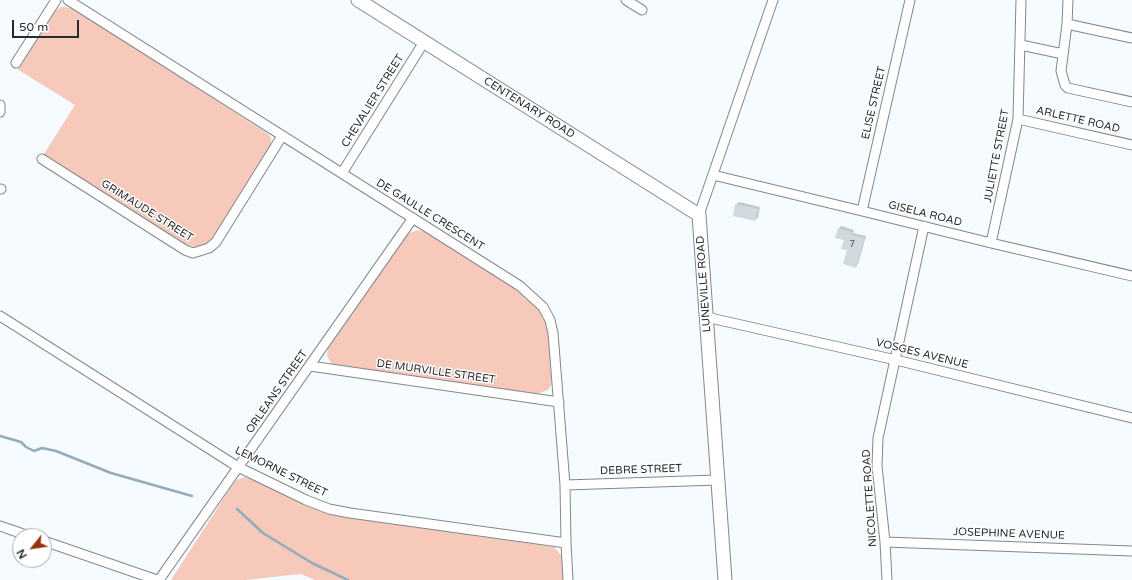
<!DOCTYPE html>
<html>
<head>
<meta charset="utf-8">
<style>
	body { margin:0 }
	#map { position:relative; width:1132px; height:580px; overflow:hidden; background:#f5fbfe; font-family:"Varela Round",sans-serif }
	canvas { display:block }
	.north { position:absolute; left:12px; top:528px; width:40px; height:40px; box-sizing:border-box; background:#fff; border:1px solid #a9aaab; border-radius:50%; rotate:240deg; font-size:11px; font-weight:700; line-height:16px; text-align:center; color:#282b2d }
	.north::after { content:''; display:block; margin:auto; width:14px; height:18px; background:#98320c; clip-path:polygon(50% 0,100% 100%,50% 72%,0 100%) }
	.scale { position:absolute; left:12px; top:20px; width:67px; height:18px; box-sizing:border-box; border:2px solid #282b2d; border-top:0; padding-left:5px; font-size:12px; line-height:14px; white-space:nowrap; color:#282b2d; -webkit-text-stroke:3px #fff; paint-order:stroke }
</style>
</head>
<body>
<div id="map">
<canvas width="1132" height="580"></canvas>
<div class="north">N</div>
<div class="scale">50 m</div>
</div>
<script>
const context = document.querySelector('canvas').getContext('2d');
context.lineJoin = 'round';
function fillPath(path, color) {
  context.fillStyle = color;
  context.fill(path, 'evenodd');
}
function toPath(rows) {
  const path = new Path2D();
  for (const r of rows) {
    path.moveTo(r[0], r[1]);
    for (let i = 2; i < r.length; i += 2) path.lineTo(r[i], r[i + 1]);
  }
  return path;
}
function strokePath(path, color, width, dash) {
  context.strokeStyle = color;
  context.lineWidth = width;
  context.lineCap = dash ? 'butt' : 'round';
  context.setLineDash(dash || []);
  context.stroke(path);
}
function drawText(font, color, halo, rows, align = 'center') {
  context.font = font + ' "Varela Round",sans-serif';
  context.lineWidth = 3;
  context.setLineDash([]);
  context.textBaseline = 'middle';
  context.strokeStyle = halo;
  context.fillStyle = color;
  for (const [text, x, y, turn = 0] of rows) {
    context.save();
    context.translate(x, y);
    context.rotate((+turn || 0) * Math.PI / 180);
    context.textAlign = isNaN(turn) ? turn : align;
    if (halo) context.strokeText(text, 0, 0);
    context.fillText(text, 0, 0);
    context.restore();
  }
}
const green = toPath([
	[60,7,66,7,74,9,268,134,271,138,271,148,213,238,208,244,196,247,184,244,44,154,75,105,17,69,53,13],
	[417,230,426,232,526,295,541,311,547,324,548,334,552,378,551,385,548,390,537,394,338,366,331,363,327,356,328,348,408,234],
	[245,477,254,480,319,511,332,515,554,547,561,555,563,558,565,580,315,580,301,574,245,580,171,580,233,484,236,480]
]);
const shadow = toPath([
	[739,202,760,207,758,218,755,220,736,205],
	[841,226,854,230,853,233,866,236,858,264,856,266,845,240,838,229]
]);
const stream = toPath([
	[0,436,21,442,26,447,34,451,42,448,56,451,111,473,192,496],
	[237,509,263,533,312,563,348,580]
]);
const building = toPath([
	[735,204,758,209,755,221,733,216],
	[838,228,852,232,852,235,864,238,856,268,843,264,847,250,841,249,844,240,835,238]
]);
const street = toPath([
	[68,0,520,286,543,307,550,320,553,333,565,485,566,543,568,580],
	[626,0,642,10],
	[1068,0,1067,24,1061,71,1065,85,1068,88,1132,102],
	[1067,24,1132,38],
	[1021,45,1063,54],
	[16,63,56,0],
	[0,105,0,112],
	[1018,119,1132,145],
	[42,159,185,250,193,253,209,248,216,242,282,136],
	[342,173,424,42],
	[713,175,862,211,991,243,1132,276],
	[0,189,1,189],
	[862,211,910,0],
	[699,215,773,0],
	[991,243,1018,119,1021,0],
	[0,316,238,467,306,500,329,509,350,513,566,543],
	[706,317,896,360,1132,418],
	[310,366,559,402],
	[565,485,718,480],
	[0,526,29,536],
	[44,541,157,580],
	[885,542,1132,551],
	[159,580,413,218],
	[887,580,885,542,877,466,878,438,924,226]
]);
const secondary = toPath([
	[358,0,699,215,725,580]
]);
const numberNames = [
	["7",852,245]
];
const streetNames = [
	["CHEVALIER STREET",373,101,-58],
	["ELISE STREET",874,103,-77],
	["CENTENARY ROAD",529,108,32],
	["ARLETTE ROAD",1078,120,13],
	["JULIETTE STREET",997,156,-79],
	["GRIMAUDE STREET",147,211,32],
	["GISELA ROAD",925,214,14],
	["DE GAULLE CRESCENT",430,215,32],
	["LUNEVILLE ROAD",704,284,-94],
	["VOSGES AVENUE",922,354,14],
	["DE MURVILLE STREET",436,372,8],
	["ORLEANS STREET",277,392,-55],
	["DEBRE STREET",641,470,-2],
	["LEMORNE STREET",281,472,26],
	["NICOLETTE ROAD",870,498,-94],
	["JOSEPHINE AVENUE",1009,534,2]
];
fillPath(green, '#f6c9bb');
fillPath(shadow, '#0003');
strokePath(stream, '#92acbc', 2.5);
fillPath(building, '#cfd9de');
strokePath(street, '#80888d', 11);
strokePath(secondary, '#80888d', 15);
strokePath(street, '#fff', 9);
strokePath(secondary, '#fff', 13);
drawText('9px', '#525659', null, numberNames);
drawText('11px', '#282b2d', '#fff', streetNames);
</script>
</body>
</html>
